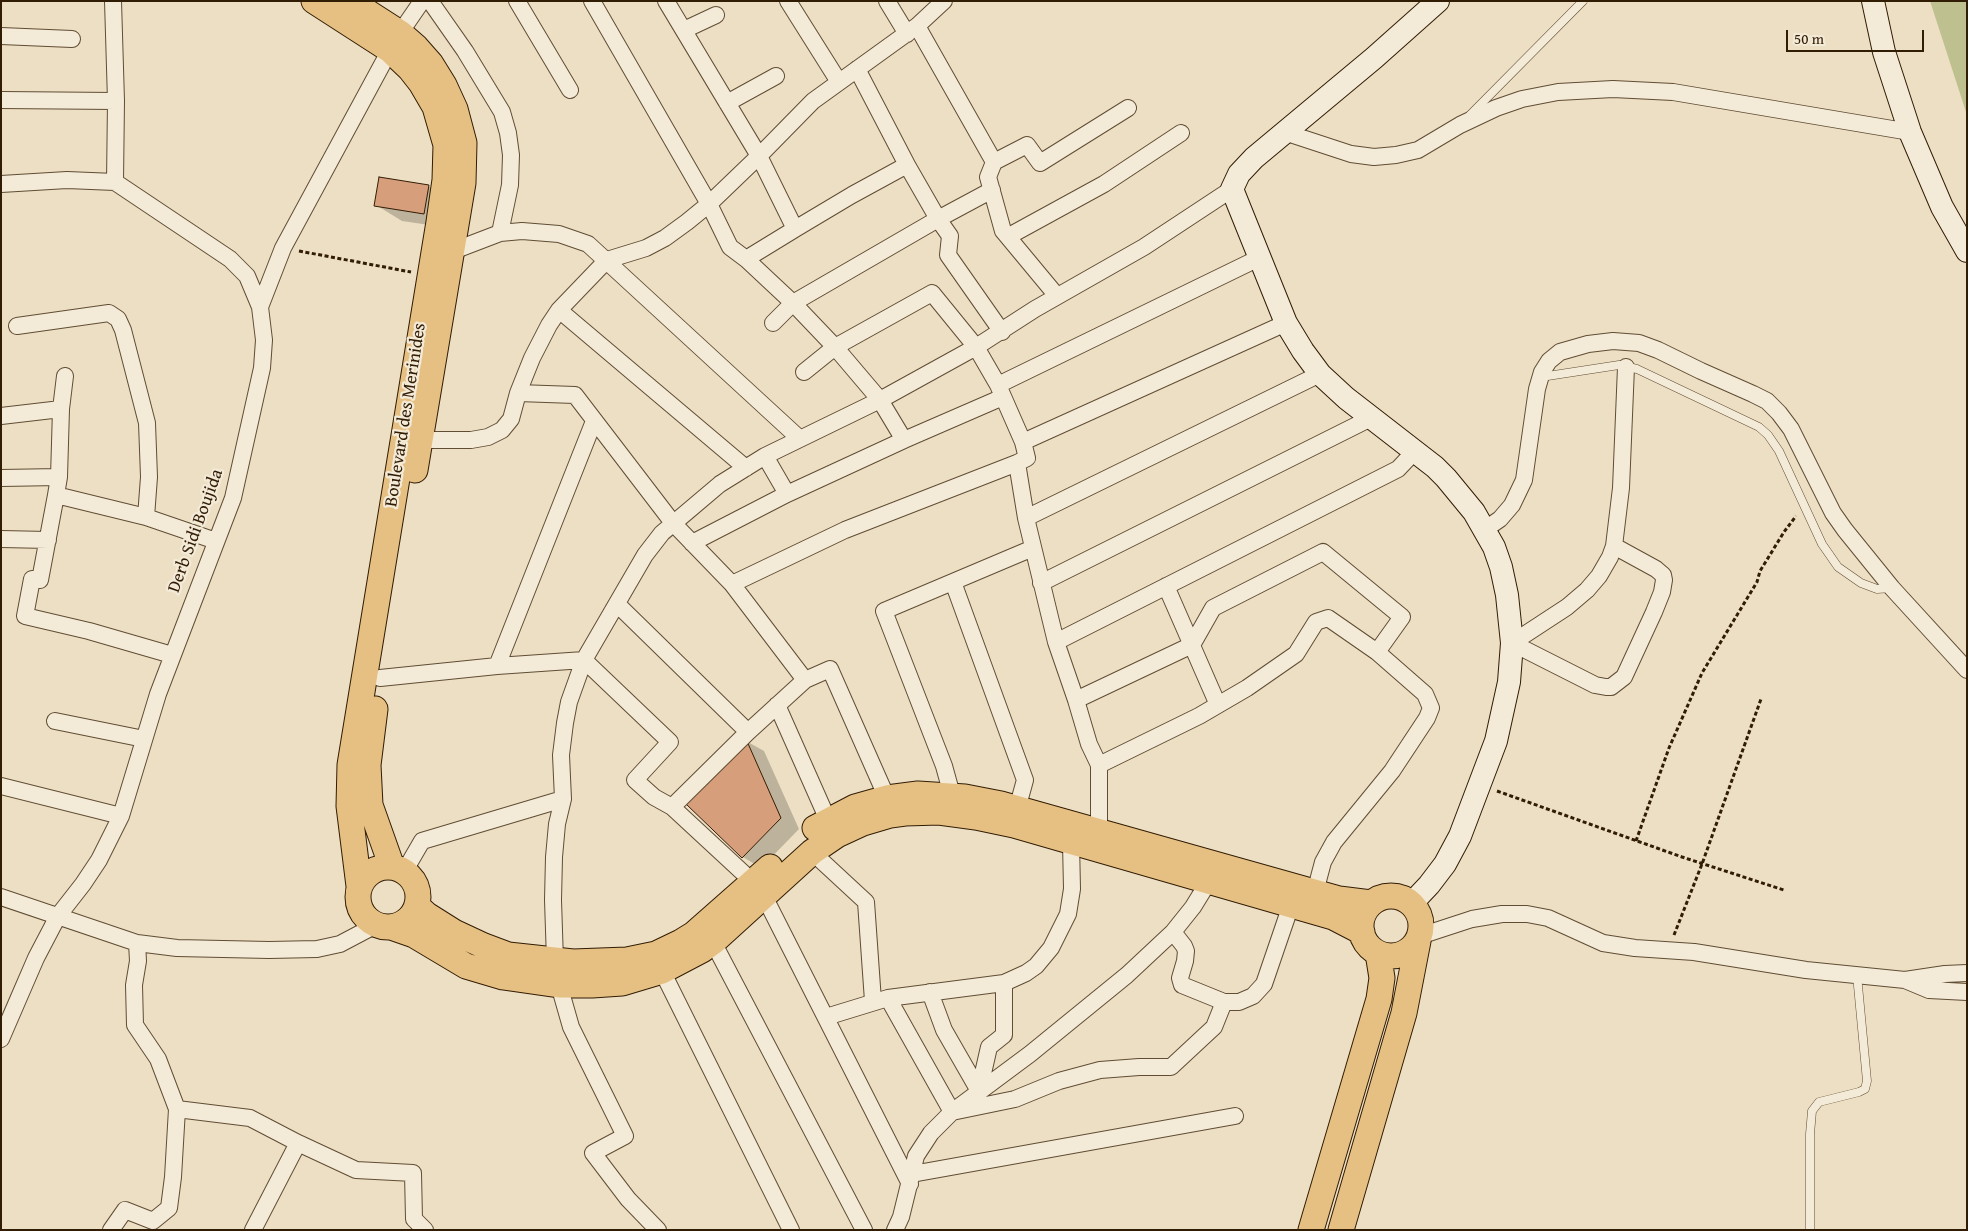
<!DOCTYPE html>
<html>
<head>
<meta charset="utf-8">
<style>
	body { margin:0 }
	#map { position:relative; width:1968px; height:1231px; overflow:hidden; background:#eddfc3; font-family:"Gentium Book Plus",serif }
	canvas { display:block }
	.frame { position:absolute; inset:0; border:2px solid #311c04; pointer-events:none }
	.scale { position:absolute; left:1786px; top:30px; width:138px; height:22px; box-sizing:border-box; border:2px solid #311c04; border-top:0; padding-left:6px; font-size:15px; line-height:18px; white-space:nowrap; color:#311c04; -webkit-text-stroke:4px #f3ead8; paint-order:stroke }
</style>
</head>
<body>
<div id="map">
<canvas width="1968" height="1231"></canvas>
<div class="frame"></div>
<div class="scale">50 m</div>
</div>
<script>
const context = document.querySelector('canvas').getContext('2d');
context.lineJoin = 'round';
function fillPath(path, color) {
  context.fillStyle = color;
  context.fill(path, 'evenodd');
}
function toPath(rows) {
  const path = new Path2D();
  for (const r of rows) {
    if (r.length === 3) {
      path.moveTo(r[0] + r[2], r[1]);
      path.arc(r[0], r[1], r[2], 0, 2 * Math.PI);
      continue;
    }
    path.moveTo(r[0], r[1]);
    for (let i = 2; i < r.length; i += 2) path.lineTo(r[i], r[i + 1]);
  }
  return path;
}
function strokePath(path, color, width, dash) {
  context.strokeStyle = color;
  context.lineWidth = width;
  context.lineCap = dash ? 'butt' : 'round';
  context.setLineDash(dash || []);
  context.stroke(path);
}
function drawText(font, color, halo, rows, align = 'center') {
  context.font = font + ' "Gentium Book Plus",serif';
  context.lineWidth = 4.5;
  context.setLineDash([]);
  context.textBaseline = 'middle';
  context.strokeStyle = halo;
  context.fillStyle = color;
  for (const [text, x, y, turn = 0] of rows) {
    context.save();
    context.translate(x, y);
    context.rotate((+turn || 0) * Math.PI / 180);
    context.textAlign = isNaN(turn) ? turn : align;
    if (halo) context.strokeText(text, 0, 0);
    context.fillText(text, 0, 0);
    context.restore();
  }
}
const green = toPath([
	[1930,1,1967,1,1967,115]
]);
const shadow = toPath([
	[428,186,454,202,450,228,402,221,376,205],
	[746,741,764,751,799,829,761,868,743,857,686,803]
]);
const building = toPath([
	[379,177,429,185,424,214,374,206,379,177],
	[746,739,781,818,742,858,685,803,746,739]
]);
const path = toPath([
	[299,251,411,272],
	[1497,791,1682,857,1784,890],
	[1636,841,1669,748,1702,673,1757,582,1760,571,1784,532,1796,516],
	[1674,935,1702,864,1761,699]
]);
const lane = toPath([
	[1470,115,1583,1],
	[1541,377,1619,365,1637,369,1759,427,1768,435,1779,451,1822,544,1838,567,1861,583,1877,589,1892,588],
	[1810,1230,1810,1134,1812,1111,1819,1102,1859,1092,1865,1089,1867,1081,1857,975]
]);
const street = toPath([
	[113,1,116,101,115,182],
	[430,1,465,51,502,112,508,133,511,155,510,185,500,233],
	[517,1,570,90],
	[592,1,709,204,730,247,746,259,793,303,835,347,880,400,904,440],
	[666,1,759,156,795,229,852,195,907,165,938,219,793,303,773,323],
	[788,1,839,82],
	[887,1,907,34],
	[917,26,994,162,988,177,1003,231,1057,296],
	[684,30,716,15],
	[400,33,422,1],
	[1,36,72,39],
	[857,69,907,165],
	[1,100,116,101],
	[727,103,776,76],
	[1284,132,1351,154,1374,157,1396,155,1418,150,1460,125,1496,108,1522,99,1558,92,1613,89,1673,92,1910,132],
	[994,162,1027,145,1040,163,1128,108],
	[1,184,67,180,115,182,230,259,247,276,260,307,264,340,262,368,233,498,158,694,121,816,99,860,83,884,58,916,36,958,1,1039],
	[992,190,938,219,950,236,948,255,1002,332],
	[1009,236,1104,184,1181,133],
	[453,251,500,233,522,231,559,234,588,244,800,439],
	[746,259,795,229],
	[260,307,283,248,390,50],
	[559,310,746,468],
	[17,326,109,313,118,319,123,330,147,423,149,477,146,517],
	[804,372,835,347,932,293,976,347,998,385,1023,442,1027,458,1017,463,1026,518,1056,642,1076,700,1089,744,1099,765,1099,832],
	[65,376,61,409,59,477,56,495,40,580,32,579,25,616,89,631,172,655],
	[998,385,1259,258],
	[518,393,575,395,673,523,732,584,805,680,748,732,672,807,753,882,764,896,910,1184],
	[1,416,61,409],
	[420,440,471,440,488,437,502,430,511,419,518,393,532,358,549,325,559,310,607,260,646,248,665,238,687,222,709,204,759,156,813,101,917,26,944,1],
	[1023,442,1286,323],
	[765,456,787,494],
	[1,478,59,477],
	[56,495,146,517,216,541],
	[1026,518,1320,374],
	[1484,530,1500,519,1512,505,1524,480,1537,389,1542,372,1549,361,1560,352,1588,344,1613,341,1639,343,1658,350,1701,371,1753,394,1767,401,1779,413,1791,429,1833,513,1845,530,1892,588,1967,670],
	[1,539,48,540],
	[692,543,787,494,904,440,1003,397],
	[1614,546,1656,569,1663,575,1664,580,1662,592,1654,612,1624,677,1611,687,1606,687,1595,685,1512,643,1567,607,1587,590,1599,576,1610,557,1614,546,1621,488,1626,367],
	[953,582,1025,780,1017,809],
	[1041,583,1371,418],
	[732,584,845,530,1017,463],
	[1166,586,1218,705],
	[617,604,748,732],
	[1056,642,1398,469,1415,451],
	[497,666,584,660,670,742,635,780,654,797,672,807],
	[380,678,497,666,594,421],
	[805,680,830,669,887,798],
	[1076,700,1192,645,1213,608,1323,552,1402,617,1377,652],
	[777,705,828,820],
	[55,721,144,739],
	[1099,765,1199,716,1247,688,1296,654,1316,622,1328,618,1377,652,1425,694,1431,708,1427,718,1392,771,1334,842,1323,862,1315,892],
	[1,786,121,816],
	[952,795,944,766,884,611,1033,548],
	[812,852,866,902,873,1001],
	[404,872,422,841,563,799],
	[1,897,137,943,177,948,269,950,317,949,340,944,376,925],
	[1173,932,1184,946,1186,951,1185,961,1180,978,1182,985,1224,1002,1239,1002,1253,996,1264,984,1291,905],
	[1420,936,1472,919,1502,914,1527,914,1548,918,1603,943,1635,948,1694,952,1806,970,1905,980,1945,974,1967,973],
	[713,942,864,1230],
	[555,961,553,900,554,857,557,824,563,799,561,755,565,723,569,702,584,660,645,555,662,533,720,484,765,456,880,400,976,347,1035,309,1144,247,1232,189],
	[662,971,791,1230],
	[1905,980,1929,990,1967,992],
	[559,985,571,1027,625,1136,593,1153,628,1199,658,1230],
	[930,992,944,1030,979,1091],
	[888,998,952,1112,1015,1099,1059,1081,1100,1070,1139,1067,1171,1067,1214,1027,1224,1002],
	[826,1017,888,998,1004,983,1026,973,1036,966,1051,948,1068,914,1072,889,1071,843],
	[979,1091,989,1047,1004,1035,1004,983],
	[177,1109,250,1118,298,1143],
	[912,1174,1235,1116],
	[111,1230,125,1210,153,1221,169,1208,173,1177,177,1109,158,1059,135,1025,134,985,138,961,137,943],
	[253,1230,298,1143,356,1170,413,1173,414,1219,425,1230],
	[895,1230,901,1217,916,1156,931,1133,952,1112,1030,1054,1127,975,1173,932,1193,907,1209,881]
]);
const secondary = toPath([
	[1873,1,1884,52,1910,132,1942,207,1967,251],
	[1412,903,1429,885,1445,864,1460,836,1496,741,1509,682,1512,643,1507,595,1501,567,1494,547,1474,512,1446,478,1435,467,1346,398,1320,374,1303,351,1286,323,1232,189,1239,174,1254,158,1374,58,1438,1]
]);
const primary = toPath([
	[314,1,390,50,410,69,421,83,435,107,446,145,445,180,439,222,350,765,349,806,359,886],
	[350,1,400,33,416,47,431,64,444,85,455,109,464,143,463,183,415,470],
	[375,709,368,765,370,805,392,867],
	[815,828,855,807,887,798,918,794,965,797,1001,804,1339,899,1371,903],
	[388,897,30],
	[1391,926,30],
	[417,906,427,915,454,932,484,946,508,955,573,962,627,960,656,954,681,942,694,934,770,867],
	[391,927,414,935,466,966,503,977,559,985,592,985,622,983,662,971,702,950,713,942,812,852,837,835,863,823,890,815,905,813,939,812,976,817,1014,825,1333,917,1362,932],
	[1311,1230,1379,999,1382,978,1378,953],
	[1341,1230,1404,1013,1418,941]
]);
const streetNames = [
	["Boulevard des Merinides",406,415,-81],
	["Derb Sidi Boujida",196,531,-70]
];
fillPath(green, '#bfc08f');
fillPath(shadow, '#0003');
fillPath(building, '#d69e7a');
strokePath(building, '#311c04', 1);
strokePath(lane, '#604d34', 9);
strokePath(street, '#604d34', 18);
strokePath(secondary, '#311c04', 24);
strokePath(primary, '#311c04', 27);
strokePath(path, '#311c04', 3, [4, 2.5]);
strokePath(lane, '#f3ead8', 8);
strokePath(street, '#f3ead8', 16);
strokePath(secondary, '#f3ead8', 22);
strokePath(primary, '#e6c082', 25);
drawText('18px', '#311c04', '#f3ead8', streetNames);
</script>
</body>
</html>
